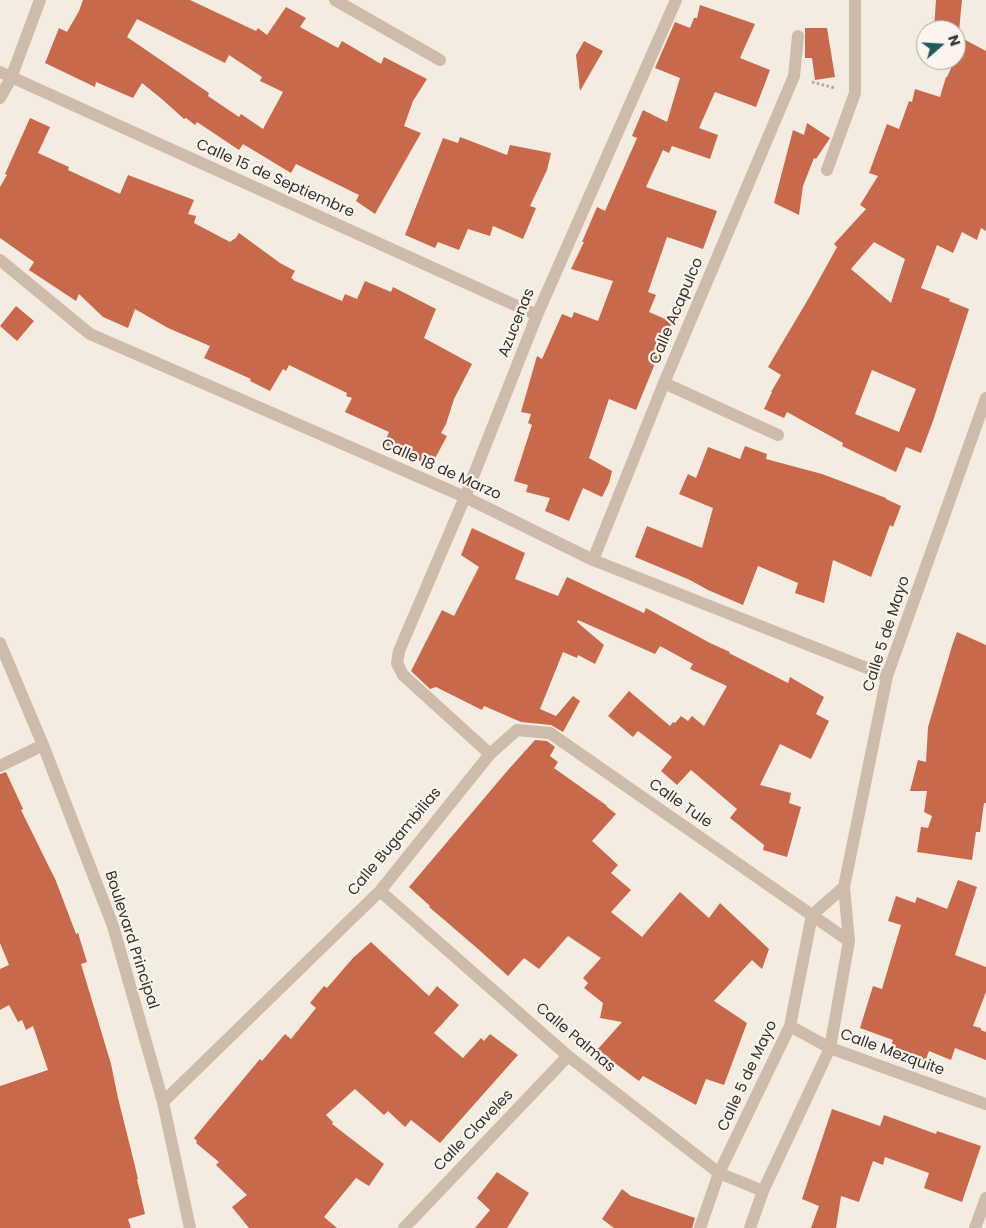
<!DOCTYPE html>
<html>
<head>
<meta charset="utf-8">
<style>
	body { margin:0 }
	#map { position:relative; width:986px; height:1228px; overflow:hidden; background:#f4ebe1; font-family:Poppins,sans-serif }
	canvas { display:block }
	.north { position:absolute; left:916px; top:20px; width:50px; height:50px; box-sizing:border-box; background:#fbf5ee; border:1px solid #aea6a0; border-radius:50%; rotate:71deg; font-size:14px; font-weight:700; line-height:20px; text-align:center; color:#3b302b }
	.north::after { content:''; display:block; margin:auto; width:18px; height:22px; background:#1f5a5e; clip-path:polygon(50% 0,100% 100%,50% 72%,0 100%) }
</style>
</head>
<body>
<div id="map">
<canvas width="986" height="1228"></canvas>
<div class="north">N</div>
</div>
<script>
const context = document.querySelector('canvas').getContext('2d');
context.lineJoin = 'round';
function fillPath(path, color) {
  context.fillStyle = color;
  context.fill(path, 'evenodd');
}
function toPath(rows) {
  const path = new Path2D();
  for (const r of rows) {
    path.moveTo(r[0], r[1]);
    for (let i = 2; i < r.length; i += 2) path.lineTo(r[i], r[i + 1]);
  }
  return path;
}
function strokePath(path, color, width, dash) {
  context.strokeStyle = color;
  context.lineWidth = width;
  context.lineCap = dash ? 'butt' : 'round';
  context.setLineDash(dash || []);
  context.stroke(path);
}
function drawText(font, color, halo, rows, align = 'center') {
  context.font = font + ' Poppins,sans-serif';
  context.lineWidth = 4.5;
  context.setLineDash([]);
  context.textBaseline = 'middle';
  context.strokeStyle = halo;
  context.fillStyle = color;
  for (const [text, x, y, turn = 0] of rows) {
    context.save();
    context.translate(x, y);
    context.rotate((+turn || 0) * Math.PI / 180);
    context.textAlign = isNaN(turn) ? turn : align;
    if (halo) context.strokeText(text, 0, 0);
    context.fillText(text, 0, 0);
    context.restore();
  }
}
const building = toPath([
	[83,0,190,0,256,31,258,28,267,35,286,7,306,18,300,27,338,48,342,41,381,64,384,57,427,79,413,101,404,126,421,133,375,214,356,201,359,195,296,164,291,173,243,144,239,150,197,122,195,125,186,118,184,119,163,100,142,83,133,98,96,82,95,87,45,63,59,28,67,32,79,11],
	[137,19,225,63,229,55,262,77,260,81,283,92,263,129,241,114,239,117,208,96,209,93,127,37],
	[936,0,962,0,959,31,956,31,956,30,934,30],
	[700,5,755,24,740,58,770,70,756,107,715,92,699,128,718,135,710,159,672,146,669,153,663,150,646,187,717,211,703,249,667,237,648,292,656,295,649,312,672,322,636,410,609,399,589,458,612,471,609,483,602,497,583,488,569,521,545,511,550,498,526,492,528,485,514,481,532,425,528,423,531,414,521,412,537,356,542,359,562,314,572,318,574,312,598,321,613,281,571,269,584,242,582,242,597,207,605,211,619,179,637,138,632,136,643,110,667,122,680,78,655,68,675,22,690,28,694,18,697,18],
	[805,28,827,28,835,77,815,80,812,58,805,58],
	[956,35,986,51,986,231,981,228,977,240,962,232,953,253,937,245,921,288,950,299,949,301,969,309,933,421,921,453,906,447,896,472,842,446,843,443,787,412,784,418,764,409,772,392,771,392,781,375,768,367,810,296,837,247,834,244,866,209,860,205,878,176,869,173,887,124,899,129,909,101,912,102,915,89,940,97,946,77,947,77,955,60,956,60],
	[874,242,905,259,891,303,851,269],
	[872,370,916,389,899,432,855,414],
	[584,41,603,51,580,91,576,55],
	[30,118,50,127,38,153,69,167,68,170,120,194,128,175,194,200,188,214,196,216,194,223,230,242,234,239,235,239,239,233,280,263,295,271,291,278,293,279,293,280,342,301,345,294,357,299,365,281,391,292,393,287,436,309,424,338,472,364,454,399,446,424,441,433,447,436,431,466,384,444,389,432,345,412,352,398,346,396,347,393,289,365,286,371,283,369,270,391,250,381,251,379,204,358,210,346,168,328,135,309,128,328,103,317,79,294,76,301,29,270,34,262,0,238,0,187,7,175,5,174],
	[807,123,830,138,816,159,814,158,803,186,799,215,774,203,793,130,804,135],
	[460,137,507,155,510,145,551,153,547,170,530,206,536,208,523,239,493,226,490,236,468,229,459,250,438,242,435,248,405,235,443,138,458,143],
	[16,306,34,321,17,341,0,326],
	[745,446,767,454,766,459,822,474,886,498,886,499,901,506,893,527,890,525,871,577,833,560,824,603,795,593,798,583,758,566,743,605,708,590,690,580,635,557,647,526,702,548,713,508,679,494,688,474,696,478,708,447,740,459],
	[472,528,525,553,515,579,558,596,567,577,644,613,646,608,710,643,730,652,729,653,788,683,790,677,824,697,816,714,829,721,811,759,780,744,760,785,791,793,789,803,801,807,787,857,763,850,764,845,730,818,737,809,691,770,677,785,661,771,672,757,638,731,633,737,608,716,629,691,670,726,673,722,675,723,681,716,688,721,692,716,704,726,727,686,690,669,693,664,660,646,655,654,578,620,577,622,604,645,595,664,578,655,577,658,563,652,540,709,556,716,573,696,580,701,563,732,551,725,521,722,484,706,482,710,436,687,430,689,411,671,442,610,454,616,479,567,461,555],
	[957,632,986,645,986,803,984,803,980,832,976,832,972,860,917,852,921,827,928,828,932,816,924,812,927,791,910,791,918,760,926,762,928,727,952,646],
	[535,740,547,741,555,747,550,756,558,762,554,768,606,805,606,806,616,814,592,841,618,865,611,873,631,890,611,912,642,937,680,892,709,918,720,903,769,949,762,969,752,960,714,1001,747,1023,724,1085,706,1079,696,1105,643,1076,639,1081,612,1061,598,1049,622,1022,600,1018,603,1003,584,988,588,983,583,978,601,958,568,936,539,969,524,958,508,976,478,949,449,924,429,907,430,906,409,887,508,770],
	[6,772,23,809,21,810,56,881,76,934,78,933,87,962,81,964,111,1064,118,1098,132,1154,138,1179,137,1179,145,1214,128,1219,131,1228,0,1228,0,1086,48,1070,33,1026,26,1030,22,1020,18,1022,9,1005,0,1010,0,969,9,965,0,943,0,774],
	[958,880,977,887,955,955,986,967,986,992,973,1026,981,1028,981,1030,986,1032,986,1060,955,1048,951,1060,929,1051,922,1070,899,1061,901,1055,890,1050,893,1040,860,1028,873,986,882,989,901,925,888,921,896,896,915,903,917,897,947,909],
	[371,942,429,996,437,986,459,1005,434,1033,463,1058,481,1038,484,1041,490,1034,518,1055,440,1143,411,1120,405,1127,388,1111,384,1115,355,1089,326,1115,333,1122,332,1124,384,1164,369,1186,356,1178,324,1217,337,1228,249,1228,232,1207,247,1195,216,1165,219,1162,196,1143,197,1141,194,1138,260,1059,262,1061,285,1034,291,1039,316,1008,310,1003,324,986,327,988,353,958],
	[832,1109,880,1126,884,1115,936,1134,937,1131,981,1146,962,1202,924,1188,929,1173,885,1157,883,1165,873,1161,859,1202,841,1196,836,1228,811,1228,819,1206,802,1199],
	[497,1172,529,1193,507,1228,475,1228,490,1210,477,1198],
	[622,1189,631,1196,695,1218,692,1228,614,1228,602,1219]
]);
const path = toPath([
	[812,82,835,88]
]);
const minor = toPath([
	[335,0,440,60],
	[0,72,537,315],
	[0,98,11,78,40,0],
	[827,170,855,93,855,0],
	[0,260,90,334,465,497,593,560,887,676],
	[664,383,778,435],
	[593,560,664,383,794,76,798,36],
	[0,643,43,745,113,926,163,1102,190,1228],
	[490,754,403,675,397,663,399,651,465,497,537,315,676,0],
	[0,766,43,745],
	[380,891,568,1056,719,1173,763,1191],
	[790,1026,830,1048,986,1104],
	[163,1102,380,891,490,754,517,730,550,733,849,941],
	[404,1228,568,1056],
	[700,1228,719,1173,790,1026,812,915,844,887],
	[750,1228,763,1191,830,1048,849,941,844,887,887,676,986,398],
	[975,1228,986,1198]
]);
const streetNames = [
	["Calle 15 de Septiembre",275,179,24],
	["Calle Acapulco",677,311,-67],
	["Azucenas",517,323,-68],
	["Calle 18 de Marzo",441,470,24],
	["Calle 5 de Mayo",887,634,-72],
	["Calle Tule",680,804,35],
	["Calle Bugambilias",395,842,-50],
	["Boulevard Principal",131,940,72],
	["Calle Palmas",575,1038,40],
	["Calle Mezquite",892,1053,20],
	["Calle 5 de Mayo",748,1076,-65],
	["Calle Claveles",474,1131,-46]
];
fillPath(building, '#c8694b');
strokePath(path, '#b9a596', 3, [2.5, 2.5]);
strokePath(minor, '#cdbbac', 12);
drawText('15px', '#3b302b', '#fbf5ee', streetNames);
</script>
</body>
</html>
